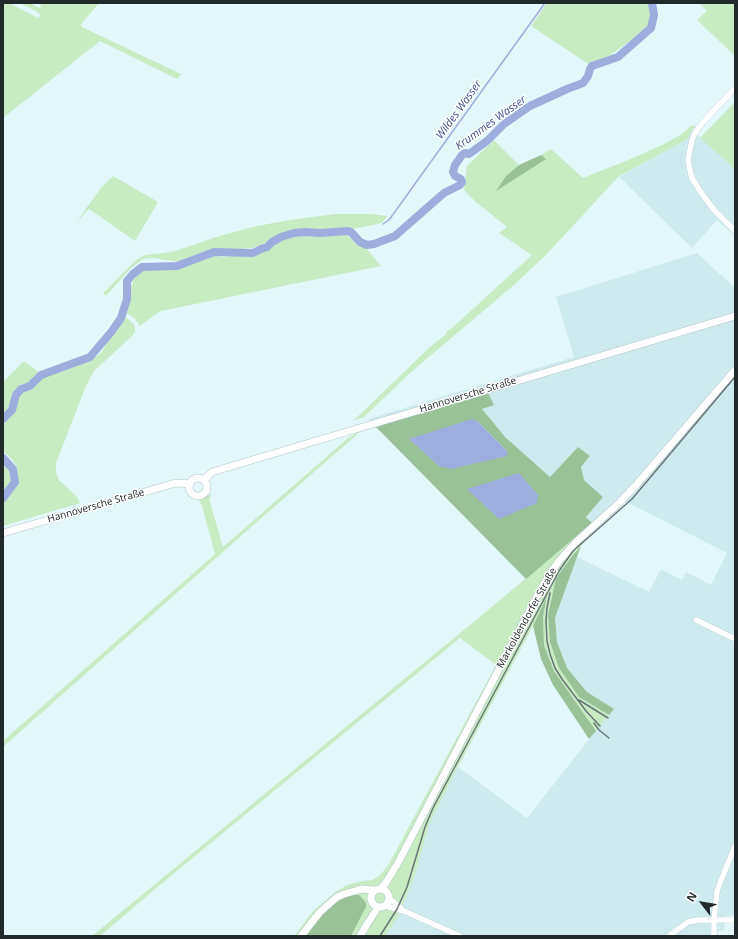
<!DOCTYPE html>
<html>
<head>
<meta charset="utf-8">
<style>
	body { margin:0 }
	#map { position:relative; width:738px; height:939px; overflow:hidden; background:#e4f7fa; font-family:"Open Sans",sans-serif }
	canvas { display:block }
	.frame { position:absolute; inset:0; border:4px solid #22292a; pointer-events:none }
	.north { position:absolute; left:682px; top:883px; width:40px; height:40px; -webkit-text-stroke:3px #fff; paint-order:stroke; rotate:301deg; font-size:11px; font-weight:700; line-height:16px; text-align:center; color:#22292a }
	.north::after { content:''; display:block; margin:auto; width:14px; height:18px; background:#22292a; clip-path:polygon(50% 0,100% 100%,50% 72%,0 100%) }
</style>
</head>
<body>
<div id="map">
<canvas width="738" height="939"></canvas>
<div class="frame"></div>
<div class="north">N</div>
</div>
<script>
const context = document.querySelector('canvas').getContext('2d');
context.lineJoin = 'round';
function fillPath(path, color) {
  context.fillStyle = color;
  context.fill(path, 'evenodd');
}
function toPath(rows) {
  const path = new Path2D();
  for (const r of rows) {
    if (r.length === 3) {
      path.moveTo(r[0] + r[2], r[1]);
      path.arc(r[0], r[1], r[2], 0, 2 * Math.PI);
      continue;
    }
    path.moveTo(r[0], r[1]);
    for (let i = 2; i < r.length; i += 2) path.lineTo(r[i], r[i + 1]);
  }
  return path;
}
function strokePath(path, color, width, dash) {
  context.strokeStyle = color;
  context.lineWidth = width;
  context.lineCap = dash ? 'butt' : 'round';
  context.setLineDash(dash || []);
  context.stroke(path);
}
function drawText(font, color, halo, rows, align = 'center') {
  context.font = font + ' "Open Sans",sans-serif';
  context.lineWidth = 3;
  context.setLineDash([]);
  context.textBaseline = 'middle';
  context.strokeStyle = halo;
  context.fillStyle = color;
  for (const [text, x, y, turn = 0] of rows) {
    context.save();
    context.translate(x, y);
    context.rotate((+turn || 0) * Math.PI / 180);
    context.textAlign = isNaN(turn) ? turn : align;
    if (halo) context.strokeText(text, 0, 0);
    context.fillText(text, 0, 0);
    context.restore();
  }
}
const built = toPath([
	[692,130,735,169,735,236,717,220,692,248,619,177,688,139],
	[697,253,735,288,735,915,726,916,724,930,718,931,718,936,385,936,399,915,415,875,429,824,458,767,527,818,613,709,587,692,567,668,557,642,555,618,577,557,649,592,661,569,682,580,686,572,711,585,727,553,619,498,592,523,586,517,603,497,584,480,581,467,590,457,578,447,550,477,504,437,482,409,493,405,488,393,376,427,368,419,574,357,556,297]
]);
const green = toPath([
	[3,3,9,3,38,18,41,15,36,11,20,3,30,3,39,8,42,6,38,3,99,3,83,22,81,25,82,27,181,74,177,79,100,41,3,118],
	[547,3,650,3,652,15,649,28,593,67,531,26],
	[699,3,735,3,735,56,697,20,707,11],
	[735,102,735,169,700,138],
	[696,125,692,130,688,139,618,177,547,254,515,284,410,373,364,417,353,421,430,347,446,334,447,331,452,328,532,255,499,233,507,227,477,203,464,190,467,166,494,140,519,165,506,176,497,190,545,159,541,155,551,149,583,178,633,158,664,144,680,135,691,126],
	[113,176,158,202,135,241,89,209,77,221,101,188],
	[335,214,371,214,387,216,382,223,353,229,351,229,331,231,301,230,290,232,253,248,213,250,202,252,178,262,154,258,143,259,131,268,106,296,103,293,136,260,145,255,165,253,175,251,219,236,257,226,290,220],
	[300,234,325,236,338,234,345,234,355,241,359,245,366,248,381,266,161,311,156,314,140,326,135,319,127,313,130,301,131,287,135,276,142,269,177,269,211,255,222,257,259,254,263,251,268,250,275,243,285,238],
	[125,317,134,324,135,328,135,332,132,336,94,371,86,386,56,463,56,472,59,480,77,497,80,503,3,526,3,503,9,497,16,486,18,476,17,467,12,459,5,453,3,450,3,427,6,420,12,415,17,400,23,391,30,391,42,378,71,368,97,356,102,352,107,342],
	[24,361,40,373,29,383,21,384,16,390,7,410,3,413,3,382],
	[360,432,258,521,3,747,3,741,215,554,202,506,200,502,198,499,212,494,209,499,223,547,347,439,347,438],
	[3,461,10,469,12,481,3,494],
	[592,523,581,546,573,555,556,578,548,615,550,642,559,668,579,697,609,715,596,731,554,671,544,645,543,617,547,598,533,626,458,767,429,824,415,875,404,902,399,915,385,936,351,936,366,907,324,912,305,936,294,936,314,910,337,891,347,885,363,881,372,880,379,876,387,867,398,847,496,665,460,638,172,875,100,936,92,936,482,615]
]);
const forest = toPath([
	[541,155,546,159,496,191,506,176,519,165],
	[488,393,494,405,482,409,505,437,550,477,578,447,590,456,581,467,584,480,603,497,586,517,592,523,526,579,376,427],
	[477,421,507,451,507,456,439,466,410,439],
	[581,546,577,557,555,618,557,642,567,668,587,692,614,709,609,715,579,697,559,668,550,642,548,615,556,578,573,555],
	[547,596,543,617,544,645,554,671,596,731,589,739,553,685,541,659,533,626],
	[353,895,359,895,363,899,366,903,366,907,351,936,305,936,324,912,333,904,344,898]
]);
const water = toPath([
	[472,419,477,421,507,451,507,456,451,469,439,466,409,439],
	[519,473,538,495,537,503,499,519,467,489]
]);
const stream = toPath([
	[383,224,389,220,545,3]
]);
const river = toPath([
	[3,419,12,410,16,395,21,389,30,386,41,375,90,357,112,331,121,318,127,299,127,281,133,274,142,267,177,266,214,252,253,253,261,249,267,247,272,242,281,237,294,233,305,232,320,233,348,231,351,232,360,242,367,245,374,244,395,236,444,193,460,185,462,182,461,179,455,176,453,172,455,165,462,155,465,153,469,154,487,141,504,124,530,106,567,89,583,83,588,76,590,69,592,66,618,57,651,28,654,15,652,3],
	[3,458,13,469,15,482,3,498]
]);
const minor = toPath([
	[735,88,703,122,695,133,692,140,688,160,690,170,692,178,702,194,715,211,735,231],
	[696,620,735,639],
	[389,898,402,909],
	[385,906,404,911,460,936],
	[669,936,688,922,699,920,735,920],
	[714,936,714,920,717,892,720,883,735,846]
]);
const major = toPath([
	[198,487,9],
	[204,480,212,472,735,316],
	[3,533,172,484,179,483,190,484],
	[380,898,9],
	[380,889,385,884,398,863,537,596,551,572,559,561,577,541,619,503,637,484,735,370],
	[301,936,320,912,337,897,344,894,358,890,362,889,375,890],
	[360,936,366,926,378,907]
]);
const rail = toPath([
	[550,593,547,608,546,621,547,641,550,654,555,668,562,679,586,711,600,726],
	[579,700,608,718],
	[594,723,599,730,609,738],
	[380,936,397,909,407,887,425,827,433,808,559,571,573,551,632,499,735,377]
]);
const streetNames = [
	["Hannoversche Straße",468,395,-17],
	["Hannoversche Straße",96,506,-16],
	["Markoldendorfer Straße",527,618,-61]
];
const waterNames = [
	["Wildes Wasser",459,110,-54],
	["Krummes Wasser",491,123,-36]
];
fillPath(built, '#ceeaef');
fillPath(green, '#c8ebc4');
fillPath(forest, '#9ac197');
fillPath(water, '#9fadde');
strokePath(stream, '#9fadde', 1.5);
strokePath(river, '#9fadde', 8);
strokePath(minor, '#b2c4c7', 6);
strokePath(major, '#b2c4c7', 8);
strokePath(minor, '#fff', 5.5);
strokePath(major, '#fff', 7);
strokePath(rail, '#6b7678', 1.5);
drawText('10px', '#22292a', '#fff', streetNames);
drawText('italic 11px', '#42508e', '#fff', waterNames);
</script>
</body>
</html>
